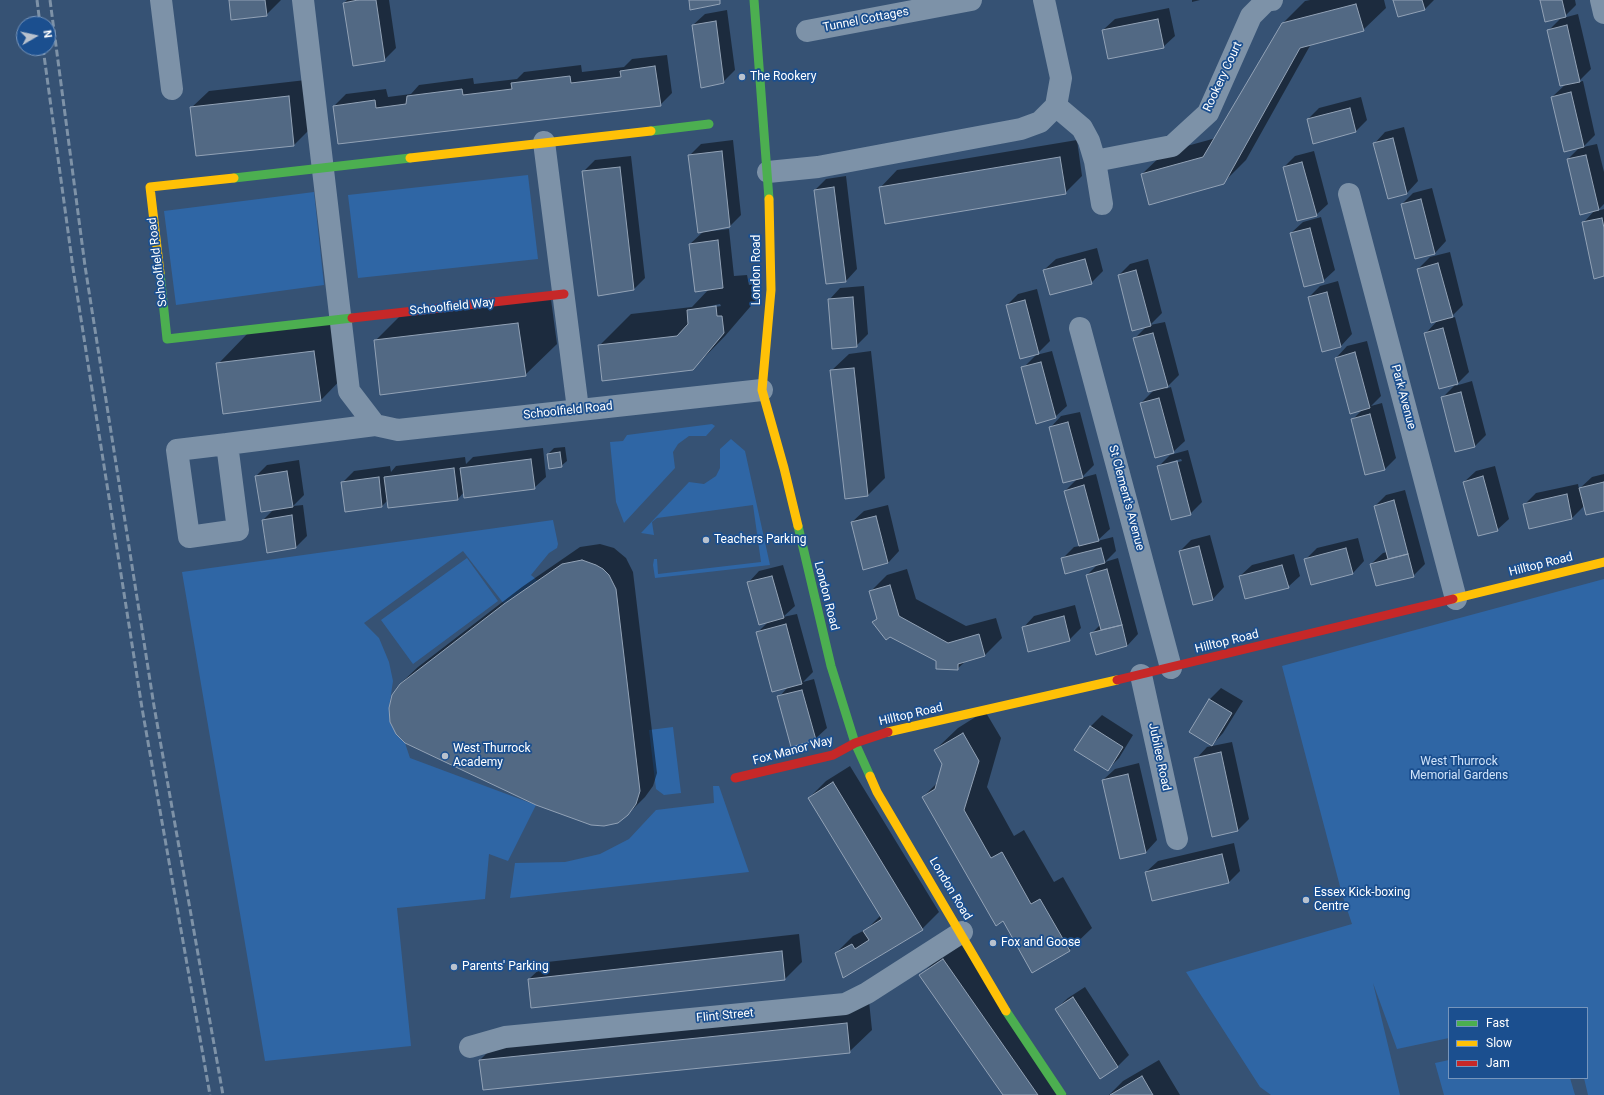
<!DOCTYPE html>
<html>
<head>
<meta charset="utf-8">
<style>
	body { margin:0 }
	#map { position:relative; width:1604px; height:1095px; overflow:hidden; background:#365274; font-family:Roboto,sans-serif }
	canvas { display:block }
	.legend { position:absolute; left:1448px; top:1007px; width:140px; height:72px; box-sizing:border-box; background:#1b4f8f; border:1px solid #7695bc; margin:0; padding:5px 7px; list-style:none; font-size:12px; color:#fff }
	.legend li { display:flex; align-items:center; gap:8px; height:20px }
	.legend b { width:20px; border:1px solid #7695bc }
	.north { position:absolute; left:16px; top:16px; width:40px; height:40px; box-sizing:border-box; background:#1b4f8f; border:1px solid #7695bc; border-radius:50%; rotate:81deg; font-size:11px; font-weight:700; line-height:16px; text-align:center; color:#fff }
	.north::after { content:''; display:block; margin:auto; width:14px; height:18px; background:#b9c2ce; clip-path:polygon(50% 0,100% 100%,50% 72%,0 100%) }
</style>
</head>
<body>
<div id="map">
<canvas width="1604" height="1095"></canvas>
<ul class="legend">
<li><b style="height:5px;background:#4caf50"></b>Fast</li>
<li><b style="height:5px;background:#ffc107"></b>Slow</li>
<li><b style="height:5px;background:#c62828"></b>Jam</li>
</ul>
<div class="north">N</div>
</div>
<script>
const context = document.querySelector('canvas').getContext('2d');
context.lineJoin = 'round';
function fillPath(path, color) {
  context.fillStyle = color;
  context.fill(path, 'evenodd');
}
function toPath(rows) {
  const path = new Path2D();
  for (const r of rows) {
    path.moveTo(r[0], r[1]);
    for (let i = 2; i < r.length; i += 2) path.lineTo(r[i], r[i + 1]);
  }
  return path;
}
function strokePath(path, color, width, dash) {
  context.strokeStyle = color;
  context.lineWidth = width;
  context.lineCap = dash ? 'butt' : 'round';
  context.setLineDash(dash || []);
  context.stroke(path);
}
function drawText(font, color, halo, rows, align = 'center') {
  context.font = font + ' Roboto,sans-serif';
  context.lineWidth = 3.5;
  context.setLineDash([]);
  context.textBaseline = 'middle';
  context.strokeStyle = halo;
  context.fillStyle = color;
  for (const [text, x, y, turn = 0] of rows) {
    context.save();
    context.translate(x, y);
    context.rotate((+turn || 0) * Math.PI / 180);
    context.textAlign = isNaN(turn) ? turn : align;
    if (halo) context.strokeText(text, 0, 0);
    context.fillText(text, 0, 0);
    context.restore();
  }
}
const green = toPath([
	[528,175,538,259,358,278,348,195],
	[314,192,324,285,176,305,164,211],
	[712,424,715,426,706,436,689,436,678,444,673,452,675,468,624,523,616,502,610,442,623,441,627,435],
	[731,439,745,451,770,565,655,578,653,565,654,559,657,559,658,574,761,562,753,505,657,518,652,522,654,535,641,533,689,482,704,484,716,476,720,468,720,449],
	[553,520,558,544,557,548,549,553,531,575,538,581,504,604,463,551,364,623,379,638,389,662,393,681,389,708,390,721,396,734,405,743,410,758,536,805,508,861,489,854,485,899,397,908,411,1046,265,1061,182,572],
	[467,558,498,601,413,664,381,620],
	[1604,579,1604,1095,1588,1095,1584,1078,1587,1078,1587,1008,1449,1008,1449,1038,1397,1049,1373,983,1400,1095,1271,1095,1260,1087,1186,972,1352,924,1342,894,1282,666],
	[673,727,681,793,664,795,656,789,649,730],
	[713,786,719,786,749,872,510,898,515,863,565,862,600,854,629,839,656,810,714,803],
	[1449,1060,1449,1078,1570,1078,1575,1095,1444,1095,1435,1063]
]);
const shadow = toPath([
	[230,0,281,0,266,15],
	[347,0,389,0,396,48,384,60,344,3],
	[1192,0,1200,0,1192,2],
	[1310,0,1384,0,1386,8,1363,30,1311,44,1246,160,1223,183,1142,174,1165,152,1216,138,1282,24,1305,1],
	[1394,0,1434,0,1425,9],
	[1541,0,1575,0,1576,5,1563,18,1578,14,1591,69,1578,82,1583,81,1595,135,1583,147,1597,144,1604,172,1604,204,1597,211,1604,209,1604,275,1583,223,1595,210,1568,159,1580,147,1552,97,1566,84,1549,30,1562,17],
	[1169,8,1175,36,1163,47,1103,30,1115,19],
	[727,10,735,70,723,82,693,25,705,14],
	[667,55,672,93,660,105,339,143,334,106,346,94,386,89,388,97,411,94,419,85,473,78,474,84,517,79,524,72,581,65,582,72,624,67,632,59],
	[306,80,311,128,294,145,191,108,209,91],
	[1361,97,1367,120,1356,131,1308,119,1319,108],
	[1404,127,1418,181,1407,193,1388,198,1374,144,1385,132],
	[733,140,741,215,730,226,704,231,704,232,729,229,734,276,747,275,749,285,753,284,756,300,725,336,693,369,599,346,631,314,692,307,709,289,690,244,704,231,690,155,701,144],
	[720,304,721,306,703,309,705,307],
	[1077,140,1082,176,1065,193,880,188,897,170],
	[1314,151,1328,204,1316,215,1284,167,1295,156],
	[631,156,645,278,634,289,583,172,595,160],
	[846,176,857,269,846,281,815,190,826,179],
	[1432,188,1446,241,1435,253,1416,258,1402,204,1413,193],
	[1321,217,1335,270,1323,281,1291,233,1303,222],
	[1097,248,1103,271,1091,283,1044,270,1056,259],
	[1450,252,1463,305,1449,319,1455,317,1469,372,1455,386,1472,381,1486,435,1475,446,1442,398,1456,384,1425,334,1439,319,1418,269,1430,257],
	[1148,259,1162,313,1150,325,1165,322,1179,375,1165,389,1171,387,1185,441,1173,452,1141,403,1155,389,1135,338,1147,326,1119,275,1130,264],
	[1338,281,1352,334,1341,346,1323,351,1309,297,1320,286],
	[864,286,868,334,856,346,829,300,840,288],
	[1037,289,1050,341,1036,355,1052,351,1067,406,1055,417,1023,368,1037,354,1007,305,1018,294],
	[550,292,557,344,525,375,375,341,407,309],
	[346,319,352,368,321,400,218,364,249,332],
	[1367,341,1381,396,1371,406,1382,403,1396,458,1385,469,1366,474,1352,420,1362,410,1336,358,1347,346],
	[871,351,885,478,868,495,831,371,849,354],
	[1080,412,1094,465,1081,478,1096,474,1110,529,1097,541,1113,537,1116,551,1105,562,1118,558,1138,634,1127,646,1091,634,1100,625,1087,575,1098,564,1062,559,1074,547,1080,546,1065,491,1078,478,1050,428,1061,416],
	[565,447,567,461,561,466,548,454,554,448],
	[543,448,546,477,534,488,464,492,458,499,388,500,382,506,346,511,343,482,354,471,390,466,391,472,396,466,465,457,466,464,473,457],
	[1188,450,1202,502,1190,514,1158,467,1170,455],
	[1181,459,1182,461,1170,464,1170,462],
	[299,460,304,495,293,506,303,505,307,536,296,547,267,552,263,520,274,509,256,476,267,465],
	[1495,466,1509,519,1497,530,1464,482,1476,471],
	[1604,474,1604,510,1584,506,1572,518,1524,505,1536,493,1578,484,1579,489,1592,477],
	[1405,490,1425,564,1413,576,1371,564,1383,553,1387,552,1375,506,1386,495],
	[888,505,899,551,888,563,852,522,864,511],
	[1210,535,1224,587,1213,599,1180,551,1191,540],
	[1358,538,1364,561,1353,573,1305,560,1317,548],
	[600,544,614,548,626,558,633,572,657,773,653,786,645,797,628,814,400,684,418,667,522,587,580,547],
	[1294,554,1300,576,1288,587,1240,576,1252,565],
	[783,565,795,606,783,617,797,614,813,672,803,682,814,679,827,728,815,739,779,697,788,687,757,633,768,622,748,583,759,571],
	[907,569,916,599,966,626,996,618,1002,638,985,655,966,661,957,669,937,661,873,622,878,618,870,592,887,575],
	[1075,605,1081,628,1069,640,1023,628,1034,616],
	[1221,688,1243,701,1223,733,1212,745,1190,731,1210,699],
	[985,711,1001,738,987,787,1014,836,1024,830,1054,882,1063,877,1092,928,1069,950,1003,920,923,797,938,782,943,764,935,750,958,728],
	[1102,715,1133,735,1119,758,1107,770,1090,727],
	[1232,742,1249,819,1238,830,1196,759,1207,747],
	[1139,763,1157,840,1146,852,1121,857,1103,780,1115,769],
	[850,766,939,912,922,929,844,976,836,953,853,936,867,929,881,915,809,798,826,781],
	[1234,843,1240,871,1229,882,1146,872,1158,861],
	[799,934,802,962,785,979,529,979,547,962],
	[960,943,1067,1095,1005,1095,921,975,938,958],
	[1085,987,1129,1055,1118,1066,1100,1078,1056,1009,1068,998],
	[869,1001,872,1030,849,1052,480,1060,502,1038],
	[1159,1060,1180,1095,1109,1095,1123,1081]
]);
const building = toPath([
	[229,0,265,0,267,16,231,20,229,0],
	[358,0,376,0,385,61,353,66,343,3,358,0],
	[689,0,720,0,720,4,690,10,689,0],
	[1393,0,1422,0,1425,10,1398,17,1393,0],
	[1540,0,1562,0,1566,17,1545,22,1540,0],
	[1356,4,1364,31,1300,48,1224,184,1149,205,1141,174,1203,157,1282,23,1356,4],
	[1158,19,1164,48,1108,59,1102,30,1158,19],
	[716,21,724,83,701,88,692,25,716,21],
	[1567,25,1580,82,1560,86,1547,30,1567,25],
	[655,66,661,106,338,144,333,106,375,100,376,108,406,104,407,96,462,89,463,95,512,89,511,83,570,76,571,83,621,77,620,71,655,66],
	[1571,92,1584,147,1564,152,1551,97,1571,92],
	[289,96,294,146,196,156,190,107,289,96],
	[1350,108,1356,132,1313,144,1307,119,1350,108],
	[1393,138,1407,194,1388,199,1373,143,1393,138],
	[722,151,730,227,698,233,688,155,722,151],
	[1586,155,1599,210,1580,215,1567,159,1586,155],
	[1060,157,1066,194,885,224,879,187,1060,157],
	[1302,162,1317,216,1297,221,1283,167,1302,162],
	[620,167,634,290,598,296,582,171,620,167],
	[834,187,846,282,826,284,814,190,834,187],
	[1421,199,1435,254,1415,259,1401,204,1421,199],
	[1602,218,1604,228,1604,276,1594,279,1582,222,1602,218],
	[1310,228,1324,282,1304,287,1290,233,1310,228],
	[718,240,723,288,695,292,689,244,718,240],
	[1085,259,1092,284,1050,295,1043,270,1085,259],
	[1438,263,1453,317,1431,323,1417,269,1438,263],
	[1136,270,1151,326,1132,331,1118,275,1136,270],
	[1327,292,1341,347,1322,352,1308,297,1327,292],
	[853,297,857,347,832,349,828,299,853,297],
	[1025,300,1039,354,1020,359,1006,305,1025,300],
	[716,306,717,316,722,316,724,333,693,370,602,381,598,345,677,336,688,324,687,310,716,306],
	[518,323,526,376,380,395,374,340,518,323],
	[1443,328,1458,384,1439,389,1424,333,1443,328],
	[1153,333,1168,387,1148,392,1133,338,1153,333],
	[314,351,321,401,223,414,216,363,314,351],
	[1355,352,1370,408,1350,414,1335,358,1355,352],
	[1041,362,1056,418,1036,424,1021,367,1041,362],
	[854,368,868,496,845,499,830,370,854,368],
	[1461,392,1475,447,1455,452,1441,397,1461,392],
	[1159,398,1174,453,1155,458,1140,403,1159,398],
	[1370,414,1385,470,1365,475,1351,419,1370,414],
	[1068,422,1083,478,1063,483,1049,427,1068,422],
	[560,452,562,467,549,469,547,454,560,452],
	[531,459,535,489,464,498,460,468,531,459],
	[1177,461,1191,515,1171,520,1157,466,1177,461],
	[454,468,458,500,388,508,384,477,454,468],
	[287,471,293,507,261,512,255,476,287,471],
	[1483,476,1498,531,1478,536,1463,482,1483,476],
	[379,477,382,507,345,512,341,482,379,477],
	[1604,482,1604,511,1586,515,1579,488,1604,482],
	[1084,485,1099,541,1079,546,1064,491,1084,485],
	[1567,494,1572,519,1529,529,1523,504,1567,494],
	[1394,500,1408,554,1388,559,1374,506,1394,500],
	[292,515,296,548,267,553,262,520,292,515],
	[876,516,888,563,863,570,851,522,876,516],
	[1199,546,1213,600,1193,605,1179,551,1199,546],
	[1101,548,1105,563,1065,574,1061,558,1101,548],
	[1346,548,1353,574,1311,585,1304,559,1346,548],
	[1408,554,1414,577,1376,586,1370,564,1408,554],
	[582,560,596,565,603,569,609,575,616,589,640,791,636,804,628,815,618,823,604,826,591,825,536,805,405,743,396,734,390,722,389,708,392,695,400,684,504,604,562,564,582,560],
	[1282,565,1289,588,1245,599,1239,576,1282,565],
	[1107,569,1122,625,1101,630,1086,575,1107,569],
	[772,576,784,618,759,625,747,582,772,576],
	[890,585,899,616,948,643,979,634,985,656,958,664,958,670,936,669,936,661,890,637,886,640,872,622,877,619,869,591,890,585],
	[1064,616,1070,641,1028,652,1022,627,1064,616],
	[786,624,802,684,772,692,756,632,786,624],
	[1122,625,1127,646,1096,655,1090,633,1122,625],
	[802,690,816,740,791,747,777,696,802,690],
	[1209,699,1232,713,1212,746,1189,732,1209,699],
	[1090,726,1123,747,1108,771,1074,750,1090,726],
	[963,733,979,761,964,810,991,858,1002,852,1031,904,1040,899,1070,951,1032,973,1003,921,996,926,922,797,935,789,942,764,934,750,963,733],
	[1221,752,1238,831,1212,837,1194,758,1221,752],
	[1128,774,1146,853,1120,859,1102,780,1128,774],
	[833,782,923,930,843,978,835,953,852,944,855,949,869,940,863,931,882,919,808,798,833,782],
	[1222,854,1229,883,1152,901,1145,872,1222,854],
	[782,951,785,980,531,1008,528,979,782,951],
	[943,959,1038,1095,1003,1095,919,975,943,959],
	[1073,997,1118,1067,1100,1079,1055,1009,1073,997],
	[847,1023,850,1053,483,1090,479,1060,847,1023],
	[1142,1076,1153,1095,1110,1095,1142,1076]
]);
const street = toPath([
	[161,0,172,89],
	[303,0,349,391,375,425,398,430,762,390],
	[1044,0,1061,78,1056,106],
	[1601,0,1604,13],
	[807,31,971,0],
	[1056,106,1082,128,1089,141,1095,161,1102,204],
	[544,142,578,409],
	[1095,161,1172,146,1208,113,1251,16,1266,1,1272,0],
	[768,172,818,167,1021,129,1040,122,1056,106],
	[1349,194,1456,599],
	[1080,328,1171,668],
	[227,444,238,530,189,537,177,450,227,444,375,425],
	[1141,675,1177,839],
	[470,1047,505,1037,845,1004,867,993,962,932]
]);
const fast = toPath([
	[754,0,769,199],
	[651,131,709,124],
	[234,178,410,158],
	[160,273,167,339,352,318],
	[798,526,831,666,855,743,870,776],
	[1006,1011,1062,1095]
]);
const slow = toPath([
	[410,158,651,131],
	[769,199,771,290,762,390,784,468,798,526],
	[160,273,150,187,234,178],
	[1453,599,1604,562],
	[888,732,1117,680],
	[870,776,877,792,1006,1011]
]);
const jam = toPath([
	[352,318,564,294],
	[1117,680,1453,599],
	[735,778,833,755,855,743,888,732]
]);
const rail = toPath([
	[37,0,40,24],
	[50,0,85,266,154,706,223,1095],
	[43,48,73,268,142,708,210,1095]
]);
const markers = [
	[742,77,4,"#b9c2ce"],
	[706,540,4,"#b9c2ce"],
	[445,756,4,"#b9c2ce"],
	[1306,900,4,"#b9c2ce"],
	[993,943,4,"#b9c2ce"],
	[454,967,4,"#b9c2ce"]
];
const streetNames = [
	["Tunnel Cottages",866,20,-11],
	["Rookery Court",1223,77,-65],
	["Schoolfield Road",158,262,-97],
	["London Road",757,270,-90],
	["Schoolfield Way",452,307,-6],
	["Park Avenue",1403,397,75],
	["Schoolfield Road",568,411,-6],
	["St Clement's Avenue",1126,498,75],
	["Hilltop Road",1541,565,-14],
	["London Road",826,596,76],
	["Hilltop Road",1227,642,-14],
	["Hilltop Road",911,715,-13],
	["Fox Manor Way",793,751,-15],
	["Jubilee Road",1159,757,78],
	["London Road",950,889,59],
	["Flint Street",725,1016,-5]
];
const poiNames = [
	["The Rookery",750,77],
	["Teachers Parking",714,540],
	["West Thurrock",453,749],
	["Academy",453,763],
	["Essex Kick-boxing",1314,893],
	["Centre",1314,907],
	["Fox and Goose",1001,943],
	["Parents' Parking",462,967]
];
const parkNames = [
	["West Thurrock",1459,762],
	["Memorial Gardens",1459,776]
];
fillPath(green, '#2f66a5');
fillPath(shadow, '#0007');
fillPath(building, '#526984');
strokePath(building, '#92a2b6', 1);
strokePath(street, '#7d92a8', 22);
strokePath(fast, '#4caf50', 9);
strokePath(slow, '#ffc107', 9);
strokePath(jam, '#c62828', 9);
strokePath(rail, '#7e92a7', 3, [7, 3]);
for (const [x, y, r, color] of markers) {
  const dot = new Path2D();
  dot.arc(x, y, r, 0, 2 * Math.PI);
  context.fillStyle = color;
  context.fill(dot);
  strokePath(dot, '#1b4f8f', 1.5);
}
drawText('12px', '#fff', '#1b4f8f', streetNames);
drawText('12px', '#fff', '#1b4f8f', poiNames, 'left');
drawText('12px', '#cfe3fa', '#1b4f8f', parkNames);
</script>
</body>
</html>
